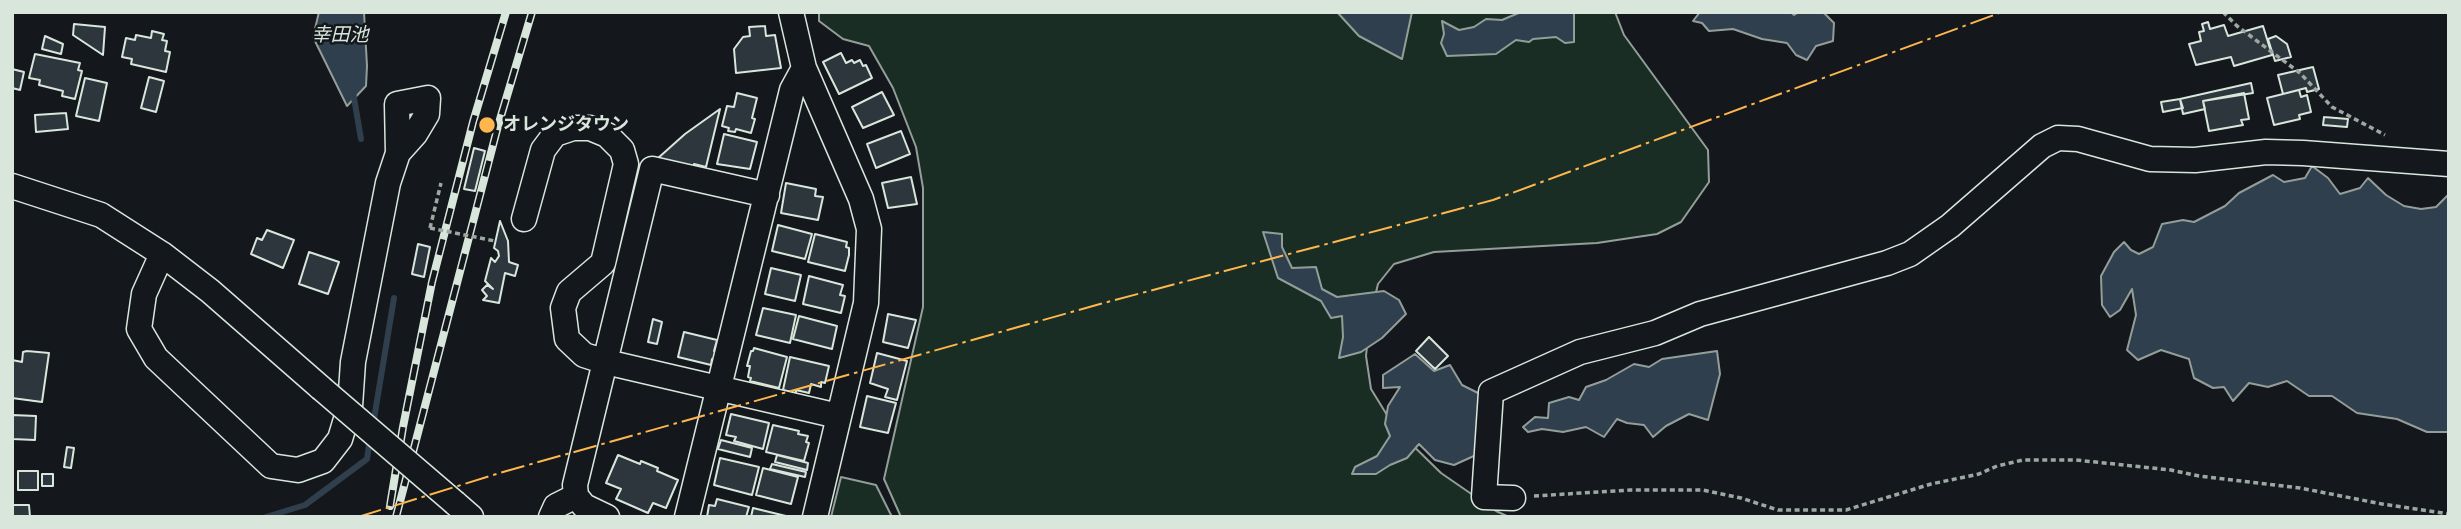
<!DOCTYPE html>
<html>
<head>
<meta charset="utf-8">
<style>
	body { margin:0 }
	#map { position:relative; width:2461px; height:529px; overflow:hidden; background:#14181c; font-family:Signika,sans-serif }
	canvas { display:block }
	.frame { position:absolute; inset:0; border:14px solid #d8e6dc; pointer-events:none }
</style>
</head>
<body>
<div id="map">
<canvas width="2461" height="529"></canvas>
<div class="frame"></div>
</div>
<script>
const context = document.querySelector('canvas').getContext('2d');
context.lineJoin = 'round';
function fillPath(path, color) {
  context.fillStyle = color;
  context.fill(path, 'evenodd');
}
function toPath(rows) {
  const path = new Path2D();
  for (const r of rows) {
    path.moveTo(r[0], r[1]);
    for (let i = 2; i < r.length; i += 2) path.lineTo(r[i], r[i + 1]);
  }
  return path;
}
function strokePath(path, color, width, dash) {
  context.strokeStyle = color;
  context.lineWidth = width;
  context.lineCap = dash ? 'butt' : 'round';
  context.setLineDash(dash || []);
  context.stroke(path);
}
function drawText(font, color, halo, rows, align = 'center') {
  context.font = font + ' Signika,"Noto Sans JP",sans-serif';
  context.lineWidth = 5;
  context.setLineDash([]);
  context.textBaseline = 'middle';
  context.strokeStyle = halo;
  context.fillStyle = color;
  for (const [text, x, y, turn = 0] of rows) {
    context.save();
    context.translate(x, y);
    context.rotate((+turn || 0) * Math.PI / 180);
    context.textAlign = isNaN(turn) ? turn : align;
    if (halo) context.strokeText(text, 0, 0);
    context.fillText(text, 0, 0);
    context.restore();
  }
}
const green = toPath([
	[819,12,1615,12,1624,35,1708,150,1709,182,1681,222,1657,234,1597,243,1434,252,1394,264,1378,284,1370,317,1366,356,1371,389,1395,428,1441,473,1496,511,1509,517,901,517,884,479,923,307,923,188,916,147,893,88,869,46,843,39,819,21,819,12],
	[841,477,876,485,892,517,831,517,841,477]
]);
const water = toPath([
	[319,12,364,12,367,66,366,86,347,106,313,37,319,12],
	[1337,12,1412,12,1402,59,1359,36,1337,12],
	[1521,12,1574,12,1574,42,1565,43,1556,37,1533,39,1529,42,1516,40,1496,54,1447,56,1441,43,1444,34,1442,21,1459,30,1474,27,1486,19,1502,20,1521,12],
	[1700,12,1791,12,1794,15,1799,12,1823,12,1834,23,1833,41,1816,46,1807,60,1796,55,1787,43,1762,39,1733,29,1709,31,1702,23,1693,21,1700,12],
	[2312,166,2328,178,2340,194,2360,188,2368,178,2386,195,2404,206,2421,209,2436,207,2449,194,2449,432,2427,432,2397,419,2357,413,2332,396,2309,396,2287,381,2268,387,2249,383,2233,401,2224,387,2213,388,2194,378,2189,359,2161,350,2138,360,2127,350,2136,315,2132,289,2120,310,2110,317,2102,305,2101,276,2114,252,2124,242,2131,250,2139,254,2153,247,2162,224,2183,220,2194,222,2225,206,2239,193,2273,175,2284,182,2305,178,2312,166],
	[1263,232,1282,234,1282,247,1292,268,1316,267,1322,289,1337,297,1384,291,1399,300,1406,314,1382,338,1361,352,1339,358,1343,337,1342,316,1331,318,1321,301,1278,278,1263,232],
	[1717,351,1720,374,1708,420,1689,414,1666,426,1653,437,1644,425,1627,423,1617,419,1604,437,1586,427,1563,432,1542,429,1528,432,1523,427,1535,417,1548,418,1549,403,1569,397,1579,400,1586,387,1606,380,1634,364,1649,367,1662,359,1717,351],
	[1415,354,1434,371,1450,365,1462,385,1480,394,1476,455,1454,465,1435,460,1419,444,1407,458,1390,465,1376,474,1352,474,1355,467,1377,456,1390,436,1385,424,1388,406,1400,387,1383,388,1383,375,1415,354]
]);
const stream = toPath([
	[353,92,361,139],
	[373,425,394,298],
	[266,517,305,505,367,459,370,439]
]);
const building = toPath([
	[2208,22,2210,29,2224,25,2228,36,2263,26,2272,55,2234,66,2231,57,2196,65,2189,44,2201,41,2199,32,2204,31,2202,24,2208,22],
	[74,24,105,27,103,55,73,35,74,24],
	[765,26,766,36,775,35,781,68,736,73,734,49,743,37,750,36,749,27,765,26],
	[152,31,164,34,162,40,167,41,165,51,170,52,166,72,131,64,132,59,122,57,126,38,135,40,136,35,151,38,152,31],
	[45,36,63,44,61,54,42,49,45,36],
	[2276,36,2287,44,2291,57,2275,61,2268,39,2276,36],
	[841,53,846,63,852,60,854,63,860,60,863,66,866,65,872,78,839,94,823,62,841,53],
	[35,54,80,63,78,70,82,71,75,99,62,96,63,91,39,85,40,80,29,78,35,54],
	[2313,67,2319,89,2307,92,2306,88,2283,94,2278,75,2313,67],
	[12,69,24,72,20,90,12,88,12,69],
	[149,77,164,81,156,112,141,108,149,77],
	[85,78,107,83,99,121,76,116,85,78],
	[2251,83,2253,93,2203,101,2205,109,2183,114,2180,99,2251,83],
	[2299,90,2301,97,2307,95,2311,112,2299,115,2300,119,2274,125,2267,98,2299,90],
	[882,92,894,115,863,128,852,107,882,92],
	[737,93,757,98,752,118,755,119,751,133,736,129,735,132,728,131,729,128,722,126,727,106,734,107,737,93],
	[2244,93,2249,119,2241,120,2243,125,2209,131,2203,101,2244,93],
	[2180,99,2183,108,2163,112,2161,102,2180,99],
	[720,109,706,167,694,164,693,168,657,159,685,134,720,109],
	[66,113,68,129,36,132,35,115,66,113],
	[2324,117,2348,119,2347,127,2323,125,2324,117],
	[901,131,910,154,876,168,867,144,901,131],
	[724,134,757,142,750,169,717,164,724,134],
	[474,148,485,151,475,191,464,189,474,148],
	[911,177,917,204,888,208,882,183,911,177],
	[786,183,816,189,815,196,823,197,818,220,781,213,786,183],
	[500,221,508,241,509,262,518,265,515,276,505,273,499,303,483,300,487,296,482,290,487,285,493,289,485,281,491,258,495,262,499,256,498,251,494,248,500,221],
	[778,225,812,234,805,259,772,251,778,225],
	[267,230,294,240,283,268,251,254,257,238,262,240,267,230],
	[815,234,847,242,846,247,849,248,849,255,845,271,808,262,815,234],
	[418,244,430,247,424,277,412,274,418,244],
	[309,252,339,262,328,294,299,284,309,252],
	[771,268,801,275,795,301,765,294,771,268],
	[809,276,843,285,840,295,845,296,841,313,803,304,809,276],
	[763,308,796,315,790,343,756,335,763,308],
	[888,314,916,320,908,348,883,342,888,314],
	[799,316,837,326,832,349,793,339,799,316],
	[653,319,662,322,657,344,648,342,653,319],
	[684,332,717,340,714,351,717,352,716,359,712,359,711,365,678,357,684,332],
	[1429,337,1448,356,1435,369,1416,351,1429,337],
	[754,348,787,357,779,388,750,381,751,378,748,377,750,366,747,366,751,351,753,351,754,348],
	[27,351,49,353,42,402,12,398,12,360,22,362,23,352,27,351],
	[877,353,907,361,897,400,885,397,888,389,870,383,877,353],
	[790,357,829,366,825,383,821,382,821,387,811,384,809,393,796,390,796,393,783,390,790,357],
	[867,396,896,403,888,433,860,427,867,396],
	[731,414,769,423,763,449,734,441,736,437,726,435,731,414],
	[12,415,36,416,35,440,12,439,12,415],
	[773,425,799,431,798,434,808,436,806,442,809,443,804,461,766,452,773,425],
	[721,440,752,448,750,457,718,449,721,440],
	[67,447,74,448,71,468,64,467,67,447],
	[618,455,640,464,641,461,658,468,657,471,678,480,666,508,653,503,648,513,616,499,621,489,606,483,618,455],
	[777,455,808,463,807,470,775,462,777,455],
	[720,458,759,467,752,495,714,485,720,458],
	[772,464,806,472,805,477,770,469,772,464],
	[763,468,798,477,791,504,756,495,763,468],
	[18,471,38,471,38,490,18,490,18,471],
	[42,474,53,474,53,486,42,486,42,474],
	[717,499,749,507,746,517,707,517,709,505,715,506,717,499],
	[12,505,29,505,30,517,12,517,12,505],
	[753,508,790,517,751,517,753,508]
]);
const path = toPath([
	[2223,12,2237,26,2300,73,2332,107,2385,135],
	[430,228,441,183],
	[1534,496,1630,490,1703,490,1741,498,1778,510,1846,510,1931,484,1979,474,1997,466,2023,460,2076,460,2171,470,2199,476,2300,488,2382,504,2449,514]
]);
const minor = toPath([
	[791,12,804,68,861,199,869,229,866,303,815,517],
	[12,186,101,215,162,254,210,291,321,388],
	[524,219,543,150,555,134,573,128,590,128,607,135,622,150,626,164,603,263,569,292,563,308,567,339,584,355,606,362,838,416],
	[162,254,144,294,139,329,156,358,271,466,298,470,323,461,340,439,350,406,353,362,388,183,398,153,415,134,427,114,428,98,397,104,398,153],
	[1513,498,1484,497,1491,392,1580,352,1655,333,1700,314,1887,263,1910,254,1950,226,2042,146,2058,138,2078,139,2150,159,2195,160,2266,152,2303,153,2449,164],
	[455,503,471,517],
	[551,517,556,506,576,496],
	[607,517,584,506,576,496,575,485,652,169,767,195],
	[687,517,792,90,804,68]
]);
const rail = toPath([
	[390,506,403,427,432,282,473,122,506,12],
	[396,517,498,126,532,12]
]);
const pathBridge = toPath([
	[430,228,495,241]
]);
const minorBridge = toPath([
	[321,388,455,503]
]);
const power = toPath([
	[358,517,503,472,1100,304,1493,200,2002,12]
]);
const markers = [
	[487,125,9,"#ffb74d"]
];
const poiNames = [
	["オレンジタウン",503,125]
];
const waterNames = [
	["幸田池",340,36]
];
fillPath(green, '#1a2d24');
strokePath(green, '#939e99', 2);
fillPath(water, '#2f3f4d');
strokePath(water, '#939e99', 2);
strokePath(stream, '#2f3f4d', 6);
fillPath(building, '#2c363c');
strokePath(building, '#d8e6dc', 2);
strokePath(minor, '#d8e6dc', 27);
strokePath(path, '#9da8a2', 3.5, [5, 3.5]);
strokePath(minor, '#14181c', 24);
strokePath(rail, '#d8e6dc', 8);
strokePath(rail, '#14181c', 5, [16]);
strokePath(minorBridge, '#d8e6dc', 27, []);
strokePath(pathBridge, '#9da8a2', 3.5, [5, 3.5]);
strokePath(minorBridge, '#14181c', 24);
strokePath(power, '#ffb74d', 2, [24, 5, 3.5, 5]);
for (const [x, y, r, color] of markers) {
  const dot = new Path2D();
  dot.arc(x, y, r, 0, 2 * Math.PI);
  context.fillStyle = color;
  context.fill(dot);
  strokePath(dot, '#14181c', 2.5);
}
drawText('bold 18px', '#d8e6dc', '#14181c', poiNames, 'left');
drawText('italic 19px', '#d8e6dc', '#14181c', waterNames);
</script>
</body>
</html>
